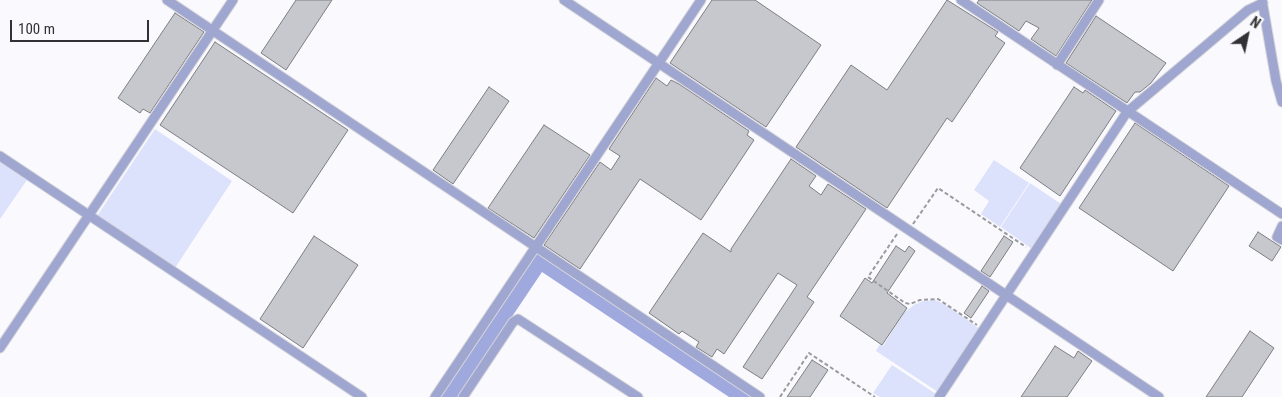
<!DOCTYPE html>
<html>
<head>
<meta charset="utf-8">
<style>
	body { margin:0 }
	#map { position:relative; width:1282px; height:397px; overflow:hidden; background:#fafafe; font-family:"Roboto Condensed",sans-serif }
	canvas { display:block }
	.north { position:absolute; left:1222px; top:10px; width:50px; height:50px; -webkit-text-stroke:4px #fafafe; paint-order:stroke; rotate:34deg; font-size:14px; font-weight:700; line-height:20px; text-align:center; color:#323234 }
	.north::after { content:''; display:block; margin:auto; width:18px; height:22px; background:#323234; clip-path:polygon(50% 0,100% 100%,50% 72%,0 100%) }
	.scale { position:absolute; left:10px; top:20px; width:139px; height:22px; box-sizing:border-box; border:2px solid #323234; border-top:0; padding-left:6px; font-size:15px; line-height:18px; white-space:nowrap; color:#323234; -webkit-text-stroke:4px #fafafe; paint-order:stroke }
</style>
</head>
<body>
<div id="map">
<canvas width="1282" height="397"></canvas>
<div class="north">N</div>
<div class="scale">100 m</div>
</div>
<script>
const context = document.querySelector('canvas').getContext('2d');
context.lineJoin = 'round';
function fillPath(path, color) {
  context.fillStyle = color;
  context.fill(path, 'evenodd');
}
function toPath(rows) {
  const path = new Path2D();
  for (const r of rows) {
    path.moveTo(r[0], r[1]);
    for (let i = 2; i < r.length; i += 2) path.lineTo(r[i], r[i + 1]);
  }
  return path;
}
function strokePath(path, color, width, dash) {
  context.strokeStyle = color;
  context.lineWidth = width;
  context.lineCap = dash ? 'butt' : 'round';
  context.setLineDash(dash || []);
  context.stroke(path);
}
const green = toPath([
	[155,129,232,181,175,268,97,216],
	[994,160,1029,183,1000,227,981,214,989,201,974,190],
	[0,162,27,180,0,219],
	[1030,183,1061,204,1032,249,1001,227],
	[935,300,946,305,980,329,938,392,876,351,880,344,883,346,904,313,914,305,923,301],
	[892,365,936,394,934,397,880,397,873,393]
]);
const water = toPath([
	[538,252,756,397,729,397,542,272,458,397,440,397,535,253]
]);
const building = toPath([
	[296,0,332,0,286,70,261,53,296,0],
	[712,0,755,0,821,45,766,127,670,63,712,0],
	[947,0,998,32,995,36,1005,43,952,122,947,118,887,208,796,147,851,65,887,90,947,0],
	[979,0,1092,0,1056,56,1031,39,1039,28,1026,21,1019,31,977,3,979,0],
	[175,13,204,32,150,113,143,109,140,113,118,98,175,13],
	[1096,16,1166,63,1151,83,1140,92,1135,92,1127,103,1066,63,1096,16],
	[215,42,348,130,293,213,160,125,215,42],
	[656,78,667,86,671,80,679,84,749,131,747,135,754,140,701,220,640,179,580,269,544,245,600,162,611,170,620,156,609,149,656,78],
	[489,87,509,101,453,184,433,170,489,87],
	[1074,87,1083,93,1085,90,1116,111,1060,196,1020,168,1074,87],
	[1135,123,1229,186,1173,271,1079,208,1135,123],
	[544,125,590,155,534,238,488,208,544,125],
	[791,159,816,176,809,186,821,195,828,184,866,209,807,297,814,302,762,379,743,367,797,285,778,273,724,354,717,349,712,357,696,347,699,342,682,331,679,334,649,313,703,233,731,252,731,249,791,159],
	[1258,232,1281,247,1272,261,1249,246,1258,232],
	[314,236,358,265,303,348,260,319,314,236],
	[1004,236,1013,242,990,277,981,271,1004,236],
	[896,246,905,252,909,246,915,251,887,293,907,308,882,345,840,316,865,278,872,283,896,246],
	[982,286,989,291,971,318,964,313,982,286],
	[1250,331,1274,348,1242,397,1206,397,1250,331],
	[1055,346,1074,358,1078,351,1092,361,1067,397,1021,397,1055,346],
	[812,360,828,370,810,397,787,397,812,360]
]);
const path = toPath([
	[913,224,938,188,1026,247],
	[897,234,868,277,905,303,910,304,920,300,938,299,977,325],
	[780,397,809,353,875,397]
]);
const street = toPath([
	[167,0,760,397],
	[564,0,1159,397],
	[961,0,1282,214],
	[1262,0,1276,81,1282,102],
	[1057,65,1099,0],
	[0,156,362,397],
	[1282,226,1277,237,1282,240],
	[0,348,233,0],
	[435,397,701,0],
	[463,397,513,322,518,319,638,397],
	[939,397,1127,112,1248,10,1263,3]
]);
fillPath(green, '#dce1fc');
fillPath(water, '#a0a9de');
fillPath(building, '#c6c8ce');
strokePath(building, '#7d7e83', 1);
strokePath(street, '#d6d6da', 11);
strokePath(path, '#9b9b9e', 2, [4, 2.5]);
strokePath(street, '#9fa7d1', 9);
</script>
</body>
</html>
